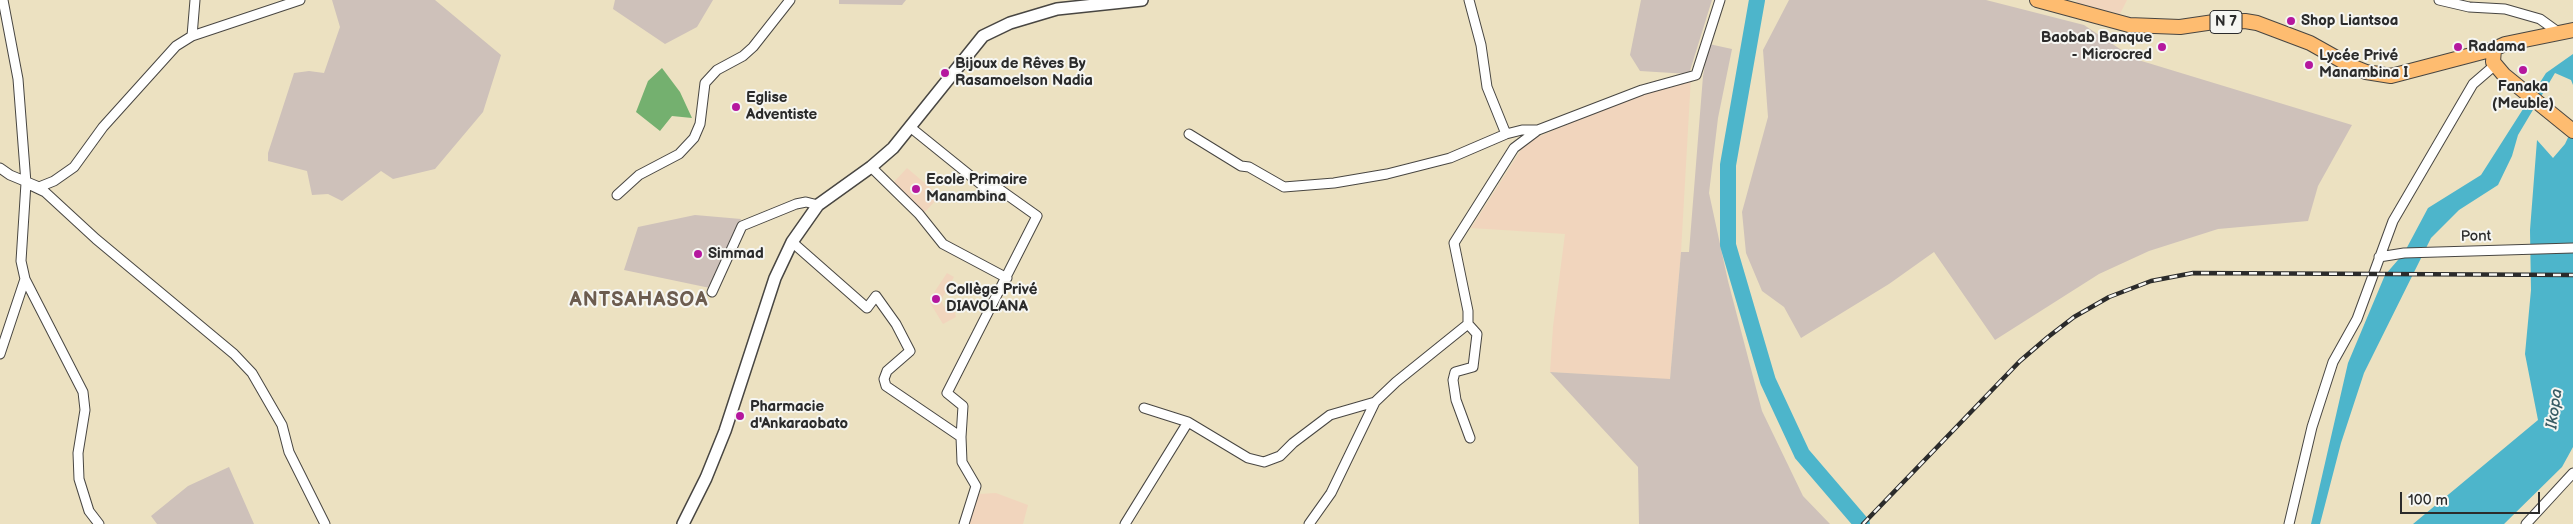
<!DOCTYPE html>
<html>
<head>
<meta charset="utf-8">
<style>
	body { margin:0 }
	#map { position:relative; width:2573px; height:524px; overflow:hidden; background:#ece1c1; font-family:"Balsamiq Sans",sans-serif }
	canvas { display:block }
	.scale { position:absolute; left:2400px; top:492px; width:140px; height:22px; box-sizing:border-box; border:2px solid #2b2b2b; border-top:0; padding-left:6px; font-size:15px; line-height:18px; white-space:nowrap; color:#2b2b2b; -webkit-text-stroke:4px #f6f6f2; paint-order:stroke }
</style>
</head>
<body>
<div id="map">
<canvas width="2573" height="524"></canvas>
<div class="scale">100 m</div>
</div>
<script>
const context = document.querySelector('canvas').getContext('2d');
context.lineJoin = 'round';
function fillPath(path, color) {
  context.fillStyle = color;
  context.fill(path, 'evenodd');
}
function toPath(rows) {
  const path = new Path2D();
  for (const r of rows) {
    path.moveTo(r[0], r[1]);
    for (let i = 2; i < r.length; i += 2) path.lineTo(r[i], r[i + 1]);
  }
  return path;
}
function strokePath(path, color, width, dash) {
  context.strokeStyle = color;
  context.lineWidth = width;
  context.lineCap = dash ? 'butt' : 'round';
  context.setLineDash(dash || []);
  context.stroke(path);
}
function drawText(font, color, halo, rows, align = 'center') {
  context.font = font + ' "Balsamiq Sans",sans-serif';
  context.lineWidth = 4;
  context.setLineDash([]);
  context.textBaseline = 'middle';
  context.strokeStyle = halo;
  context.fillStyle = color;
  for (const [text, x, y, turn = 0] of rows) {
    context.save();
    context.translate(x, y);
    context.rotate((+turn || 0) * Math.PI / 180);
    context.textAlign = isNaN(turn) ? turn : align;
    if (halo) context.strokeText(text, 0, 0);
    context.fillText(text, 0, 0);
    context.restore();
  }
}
const built = toPath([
	[2077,0,2127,0,2120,14,2076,3],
	[1691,77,1681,252,1670,380,1550,372,1553,327,1565,234,1471,228,1526,142,1646,91],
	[907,168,940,196,922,215,893,183],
	[947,273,954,277,941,300,944,307,948,304,954,310,956,317,943,324,930,303,931,297],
	[996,493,1028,505,1023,524,968,524,979,494]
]);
const industrial = toPath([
	[332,0,435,0,501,55,483,112,435,169,393,179,381,171,342,201,328,194,312,195,307,171,268,161,268,153,294,73,309,71,324,73,340,27],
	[615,0,713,0,697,27,665,44,613,9],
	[839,0,906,0,902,5,839,4],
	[1641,0,1712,0,1689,74,1640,71,1630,55],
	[1789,0,1986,0,2084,25,2135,59,2352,125,2318,186,2308,221,2218,229,2149,251,2099,274,1995,340,1934,252,1889,284,1801,338,1784,307,1762,291,1746,253,1742,212,1768,117,1763,50],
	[1709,44,1732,49,1718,118,1709,193,1728,281,1762,411,1803,496,1830,524,1639,524,1638,467,1550,372,1670,379,1681,252,1689,252,1703,76],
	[695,215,741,219,710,288,624,270,638,227],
	[229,467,254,524,157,524,151,516,188,486]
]);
const forest = toPath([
	[662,68,680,92,692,118,672,116,660,131,636,112,648,81]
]);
const water = toPath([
	[2573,54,2573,85,2571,80,2555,73,2518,135,2512,156,2498,185,2459,210,2431,238,2364,373,2341,443,2320,524,2311,524,2348,363,2385,275,2404,253,2428,208,2481,175,2546,73],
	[2573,127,2573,447,2562,467,2504,524,2413,524,2538,420,2525,354,2531,290,2530,230,2537,140,2553,158,2565,144]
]);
const river = toPath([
	[1757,0,1728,165,1728,245,1768,381,1802,454,1862,524]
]);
const minor = toPath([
	[3,0,18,79,26,183,21,261,25,279,83,392,85,410,78,453,79,479,89,511,99,524],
	[1469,0,1481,45,1487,87,1506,134],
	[2439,0,2469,7,2505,9,2540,19,2558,32],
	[192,36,195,0],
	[910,127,988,190,999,189,1037,216,947,393,963,406,961,437],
	[1189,134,1241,166,1249,167,1284,187,1334,183,1387,174,1450,158,1506,134,1522,130,1538,130],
	[871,167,919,214,943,244,1007,278],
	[0,168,10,175,39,187,54,181,74,167,103,127,176,46,192,36,300,0],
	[26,183,45,192,96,239,234,354,252,373,282,425,289,452,325,524],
	[617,195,639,175,679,154,694,138,700,124,705,83,717,70,743,56,753,47,790,0],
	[792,242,867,308,876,296,896,324,910,351,887,371,884,379,886,386,961,437,962,462,976,486,964,524],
	[2379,257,2404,253,2573,248],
	[712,292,742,226,796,204,806,202,818,205],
	[1468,324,1477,334,1473,367,1455,372,1453,380,1456,400,1470,438],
	[0,354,25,279],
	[1188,422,1248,458,1264,462,1280,456,1293,443,1330,415,1375,402],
	[1125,524,1188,422,1144,408],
	[1309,524,1331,493,1375,402,1396,382,1468,324,1468,311,1454,243,1514,148,1538,130,1642,90,1696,75,1720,0],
	[2289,524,2312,427,2333,362,2357,319,2393,221,2473,84,2495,65],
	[2526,524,2573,473]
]);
const tertiary = toPath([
	[683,524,706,478,725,431,775,278,792,242,818,205,871,167,893,148,983,36,1010,23,1057,9,1142,0]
]);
const primary = toPath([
	[2037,0,2129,25,2180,27,2214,22,2245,21,2257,23,2310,43,2351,66,2366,72,2391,76,2494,49,2505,44,2573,30],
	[2494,49,2493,62,2504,75,2573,131]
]);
const rail = toPath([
	[1863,524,2020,361,2048,337,2074,317,2109,297,2151,281,2193,273,2573,275]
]);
const markers = [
	[2291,21,5,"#b5179e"],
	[2162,47,5,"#b5179e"],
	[2458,47,5,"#b5179e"],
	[2309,65,5,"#b5179e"],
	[2523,70,5,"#b5179e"],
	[945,73,5,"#b5179e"],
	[736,107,5,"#b5179e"],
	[916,189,5,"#b5179e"],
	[698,254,5,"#b5179e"],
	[936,299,5,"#b5179e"],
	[740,416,5,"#b5179e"]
];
const shields = [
	[2226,22,32]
];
const shieldNames = [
	["N 7",2226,22]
];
const poiNames = [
	["Shop Liantsoa",2301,21],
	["Baobab Banque",2152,38,"right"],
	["- Microcred",2152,55,"right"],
	["Radama",2468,47],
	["Lycée Privé",2319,56],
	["Manambina I",2319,73],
	["Bijoux de Rêves By",955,64],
	["Rasamoelson Nadia",955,81],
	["Fanaka",2523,87,"center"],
	["(Meuble)",2523,104,"center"],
	["Eglise",746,98],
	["Adventiste",746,115],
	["Ecole Primaire",926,180],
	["Manambina",926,197],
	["Simmad",708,254],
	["Collège Privé",946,290],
	["DIAVOLANA",946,307],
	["Pharmacie",750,407],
	["d'Ankaraobato",750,424]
];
const streetNames = [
	["Pont",2476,237,-1]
];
const waterNames = [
	["Ikopa",2555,409,-82]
];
const districtNames = [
	["ANTSAHASOA",639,301]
];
fillPath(built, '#f1d5bd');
fillPath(industrial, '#cec1ba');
fillPath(forest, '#74b06f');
fillPath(water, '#4db5cb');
strokePath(river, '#4db5cb', 16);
strokePath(minor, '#484642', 11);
strokePath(tertiary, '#484642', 14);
strokePath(primary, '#484642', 16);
strokePath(minor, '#fff', 9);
strokePath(tertiary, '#fff', 11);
strokePath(primary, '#febc70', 14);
strokePath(rail, '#2b2b2b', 4.5);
strokePath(rail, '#f6f6f2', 2.5, [8]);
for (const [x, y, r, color] of markers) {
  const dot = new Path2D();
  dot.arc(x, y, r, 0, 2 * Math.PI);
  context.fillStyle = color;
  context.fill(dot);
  strokePath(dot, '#f6f6f2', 2);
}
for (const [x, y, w] of shields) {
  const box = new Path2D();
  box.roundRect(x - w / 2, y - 11.5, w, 23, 4);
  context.fillStyle = '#f6f6f2';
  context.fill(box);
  strokePath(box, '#2b2b2b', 1);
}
drawText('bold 14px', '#2b2b2b', null, shieldNames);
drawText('bold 15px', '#2b2b2b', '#f6f6f2', poiNames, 'left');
drawText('15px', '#2b2b2b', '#f6f6f2', streetNames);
drawText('italic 16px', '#375b63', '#f6f6f2', waterNames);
context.letterSpacing = '1px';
drawText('bold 20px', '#6c5c4f', '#f6f6f2', districtNames);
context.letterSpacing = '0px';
</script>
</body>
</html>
